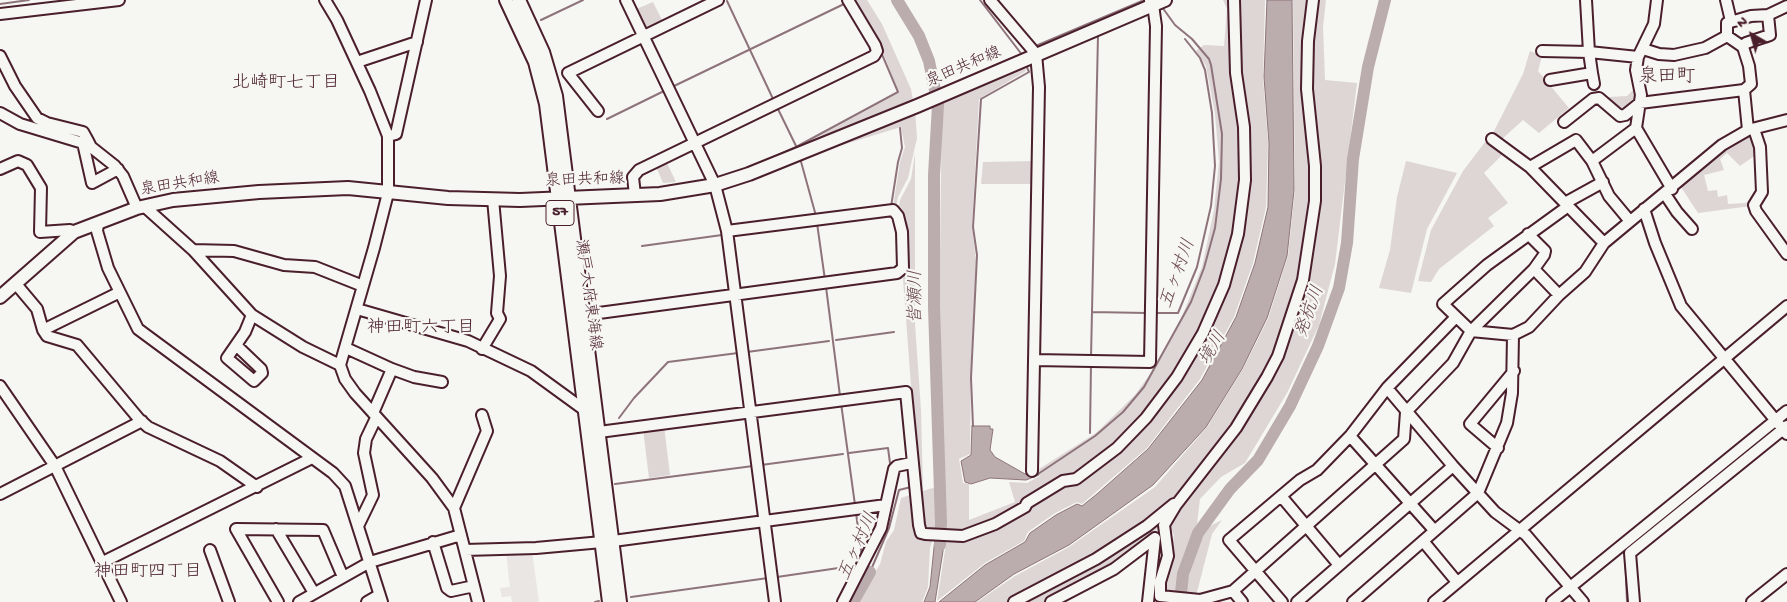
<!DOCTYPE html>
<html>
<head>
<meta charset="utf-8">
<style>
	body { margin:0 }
	#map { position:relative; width:1787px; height:602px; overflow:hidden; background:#f6f6f2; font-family:"Gochi Hand",sans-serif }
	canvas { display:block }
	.north { position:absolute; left:1727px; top:10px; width:50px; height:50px; -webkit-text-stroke:4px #f6f6f2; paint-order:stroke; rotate:322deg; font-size:14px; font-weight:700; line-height:20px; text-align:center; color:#4a1f2b }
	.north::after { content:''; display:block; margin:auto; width:18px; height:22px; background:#4a1f2b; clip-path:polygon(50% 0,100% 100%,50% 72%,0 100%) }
</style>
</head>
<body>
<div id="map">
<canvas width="1787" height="602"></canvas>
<div class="north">N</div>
</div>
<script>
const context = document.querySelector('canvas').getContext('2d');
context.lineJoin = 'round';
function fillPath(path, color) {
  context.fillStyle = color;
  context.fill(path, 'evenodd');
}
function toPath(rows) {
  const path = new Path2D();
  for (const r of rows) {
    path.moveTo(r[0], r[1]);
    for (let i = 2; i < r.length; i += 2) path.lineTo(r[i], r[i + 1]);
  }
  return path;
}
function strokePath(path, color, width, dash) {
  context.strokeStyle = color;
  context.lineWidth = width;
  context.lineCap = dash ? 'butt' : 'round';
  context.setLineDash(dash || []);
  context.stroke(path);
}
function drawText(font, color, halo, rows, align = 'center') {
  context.font = font + ' "Gochi Hand","Klee One",sans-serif';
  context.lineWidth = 4.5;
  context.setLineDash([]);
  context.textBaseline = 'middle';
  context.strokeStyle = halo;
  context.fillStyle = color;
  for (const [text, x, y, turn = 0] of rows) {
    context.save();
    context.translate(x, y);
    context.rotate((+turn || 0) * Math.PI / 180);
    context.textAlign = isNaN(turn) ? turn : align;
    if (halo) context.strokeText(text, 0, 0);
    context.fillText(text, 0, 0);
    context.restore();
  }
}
const built = toPath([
	[532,551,539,602,512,602,511,596,502,597,500,588,510,587,506,552]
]);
const green = toPath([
	[854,0,867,0,882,24,911,89,913,100,799,149,799,147,899,93,879,42],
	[1223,0,1265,0,1263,78,1268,143,1266,207,1253,263,1234,317,1200,379,1147,448,1082,504,1077,502,1055,513,1028,532,1024,541,985,563,937,601,947,538,939,332,942,96,1022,63,1026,71,979,99,972,226,976,261,971,363,970,454,959,459,963,483,969,484,969,520,1015,502,1009,482,1027,483,1040,476,1039,469,1096,433,1135,395,1160,360,1178,326,1202,267,1214,210,1219,162,1215,114,1206,66,1196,51,1204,45,1224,46,1227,9],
	[1293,0,1326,0,1323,27,1325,80,1357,83,1335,264,1319,325,1287,393,1245,463,1221,477,1200,499,1197,524,1181,568,1175,594,1162,593,1163,583,1171,557,1174,535,1165,518,1154,533,1111,567,1045,602,977,602,1015,576,1069,547,1155,487,1207,427,1243,369,1268,319,1288,256,1295,190],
	[653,2,664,24,647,32,634,10],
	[1530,51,1542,56,1538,71,1569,108,1539,133,1523,120,1502,139,1492,135,1523,74],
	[1633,90,1637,91,1637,102,1623,112,1607,100,1609,97,1627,96],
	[915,110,917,138,908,178,898,197,896,208,893,207,900,162,905,147,901,127,803,157],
	[1752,134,1757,154,1740,166,1727,153,1720,159,1724,170,1704,175,1708,191,1717,190,1718,197,1727,195,1728,204,1746,203,1757,193,1759,194,1751,206,1698,213,1681,187,1725,149],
	[1485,142,1503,154,1484,173,1508,203,1488,218,1494,226,1439,269,1431,282,1418,281,1431,230,1463,171],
	[915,153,915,324,921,410,923,491,936,487,935,531,930,548,928,587,922,602,857,602,880,564,886,542,894,530,901,498,919,492,898,212,900,200,911,179],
	[665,159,676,182,663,183,655,164],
	[1035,161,1034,184,981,184,983,162],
	[1406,161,1457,173,1427,229,1411,293,1379,288,1390,250,1397,197],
	[664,426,670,475,649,478,643,429],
	[1222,520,1212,534,1196,596,1184,595,1193,560,1204,529]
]);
const water = toPath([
	[1267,0,1292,0,1294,190,1287,256,1267,318,1242,369,1206,427,1153,485,1069,545,1014,574,975,602,939,602,985,565,1025,542,1030,533,1056,515,1077,504,1082,506,1097,494,1148,449,1202,380,1236,317,1255,263,1268,207,1269,143,1264,77,1267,0],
	[972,426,990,426,990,429,993,429,990,450,995,457,1025,474,1039,472,1039,475,1026,480,990,478,971,484,965,482,961,461,971,455,972,426],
	[935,538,945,538,935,602,924,602,930,587,935,538]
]);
const stream = toPath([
	[980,0,1023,56],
	[727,1,774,101],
	[0,4,29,0],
	[861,12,869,25],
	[541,20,583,0],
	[1038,45,1142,1],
	[672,87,844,4],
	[777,107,797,148],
	[607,119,664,91],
	[800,158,816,216],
	[756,165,796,147,898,92,881,52],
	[891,207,898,162,902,148,900,128],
	[817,223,825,280],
	[642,246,722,235],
	[826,287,840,396],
	[1092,312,1147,313],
	[1154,313,1178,313,1197,267,1211,206,1215,166,1212,113,1205,70,1200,58,1185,39],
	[836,340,894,332],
	[747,352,829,341],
	[1091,357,1098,35],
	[841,403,855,505],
	[619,418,634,398,668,362,738,353],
	[973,426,971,378,977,255,973,227,981,99,1029,72,1026,65],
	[1090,433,1091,364],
	[849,453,888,448,890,463,893,464],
	[761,465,843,454],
	[1038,474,1095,436,1123,412,1144,387,1191,302,1204,268,1215,228,1221,179,1222,134,1211,65,1209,59,1192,39,1175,25,1162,7],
	[615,484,753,466],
	[856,513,862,557],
	[865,566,870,572,889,528,899,490,911,487],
	[777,577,859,565],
	[631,597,768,578],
	[595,602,599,601],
	[1627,602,1625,551,1628,549]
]);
const river = toPath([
	[897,0,919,36,929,61,938,105,934,175,934,307,941,523,940,545],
	[853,602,870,572],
	[1180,602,1183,574,1198,533,1230,489,1258,460,1290,406,1318,346,1339,288,1347,243,1353,159,1368,67,1385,0]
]);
const minor = toPath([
	[325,0,337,20,370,91,388,136,388,193,374,248,340,365,345,379,355,393,432,478,454,508,478,602],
	[626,0,715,185,727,231,775,602],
	[990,0,1036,54,1039,87,1032,471],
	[1313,0,1308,41,1307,89,1315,166,1315,201,1303,280,1278,356,1267,377,1236,428,1176,505,1164,525,1168,556,1160,582,1160,596,1200,600,1233,591,1404,439,1406,412,1453,363,1471,331,1443,304,1487,265,1567,207],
	[1586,0,1589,52,1638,57],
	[1657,0,1654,24,1638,57,1636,70,1641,95,1636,128,1672,189],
	[1726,0,1731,21],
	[0,14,119,0],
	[1727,36,1727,23,1751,16,1768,15],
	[1643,49,1659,54,1674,55,1705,48,1727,36,1743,47],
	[1542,51,1589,52,1592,73,1550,80],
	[0,56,15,86,37,118,47,123,83,132,88,141,83,143],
	[357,62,417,42],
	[1592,73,1594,84],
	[598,111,568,73,718,0],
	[0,113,20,124,83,143],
	[1564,122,1593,99,1599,98,1620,116,1625,115,1640,103,1744,90],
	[1754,129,1760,147,1762,192,1754,205,1756,211,1787,254],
	[1748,130,1744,90,1751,84,1749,66,1743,47,1746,43,1770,35,1768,15,1787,6],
	[388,136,396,134,426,0],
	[88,141,91,147,115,166,123,176,137,208],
	[83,143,92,183,118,169],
	[1592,161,1609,196,1629,220],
	[1530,167,1576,140,1592,161,1636,128],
	[0,169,18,161,27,165,41,188,40,232,70,230,74,232],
	[1665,194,1677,212,1692,229],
	[635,195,633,177,639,170,874,56,877,51,875,45,848,0],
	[1565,203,1603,182],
	[144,206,193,250,252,315,303,347,340,365],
	[1644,209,1655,243,1681,306,1787,434],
	[98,224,97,231,108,268,138,329,333,473,345,486,382,602],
	[1604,243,1722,145,1748,130,1787,120],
	[193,250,234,251,284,265,315,267,363,286],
	[1534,269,1559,295],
	[16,284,37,309,43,330,47,336,77,345,139,419,148,427,220,461,257,487],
	[357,309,468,341,531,371,586,411],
	[584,315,897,273,903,268,902,232,898,216,893,210,727,231],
	[1456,317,1387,388,1453,466,1495,512,1526,535,1583,602],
	[43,330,118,293],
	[1471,331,1513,335,1529,327,1559,295,1585,272,1604,243,1530,167,1492,139],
	[1471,331,1534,269,1544,255,1545,251,1528,234],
	[237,346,261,369,262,373,254,381,227,358,245,332,252,315],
	[346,348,392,369,414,377,442,382],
	[482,349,500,319,497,313,500,276,493,199],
	[1034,360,1150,362,1156,26,1153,5,1150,1],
	[0,386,55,466,121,602],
	[1387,388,1350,436,1434,530],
	[373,413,392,369],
	[599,432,906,392,919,525,921,533,925,534,963,536,995,524,1025,507,1027,503,1063,481,1076,479,1117,448,1146,418,1177,377,1203,333,1224,285,1238,234,1245,180,1244,127,1236,73,1234,0],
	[1498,448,1470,424,1514,371],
	[0,494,142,421],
	[1281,496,1229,540,1282,602],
	[454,508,487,431,482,415],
	[359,524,373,495,364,453,366,439,376,418],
	[276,529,314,593],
	[1423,541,1457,582],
	[433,542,447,588,451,591,474,586],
	[210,550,229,602],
	[465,550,536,548,613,541,886,505],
	[103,562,312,458],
	[1339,565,1281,496,1300,480,1317,470,1350,436],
	[1233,591,1242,602],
	[278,602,236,529,323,530,343,577],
	[299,602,370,562,461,535],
	[367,602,379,595],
	[843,602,881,528,894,469,897,466,911,463],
	[1014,602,1096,559,1147,526,1174,504],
	[1051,602,1114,569,1155,538,1148,602],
	[1297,602,1453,466],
	[1353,602,1478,493,1507,423,1512,393,1513,335],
	[1434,602,1787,306],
	[1552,602,1787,411],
	[1634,602,1630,553,1787,426],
	[1752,602,1787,574]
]);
const major = toPath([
	[506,0,535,62,546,104,609,602],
	[519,0,543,52,556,96,620,602],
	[0,297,74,232,137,208,173,200,259,192,348,188,448,198,520,200,660,194,715,185,749,174,917,106,1165,0]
]);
const shields = [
	[560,213,28]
];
const shieldNames = [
	["57",560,213]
];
const streetNames = [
	["泉田共和線",964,68,-23],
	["泉田共和線",585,181,-2],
	["泉田共和線",180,185,-9],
	["瀬戸大府東海線",587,295,82]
];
const neighbourhoodNames = [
	["北崎町七丁目",286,84],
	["神田町六丁目",421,329],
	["神田町四丁目",148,573]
];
const waterNames = [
	["五ヶ村川",1179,274,-70],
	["皆瀬川",917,297,-90],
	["発杭川",1311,312,-70],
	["境川",1214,349,-60],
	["五ヶ村川",859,547,-66]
];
const quarterNames = [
	["泉田町",1667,78]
];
fillPath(built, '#e9e6e3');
fillPath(green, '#ddd6d5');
fillPath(water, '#bbadae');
strokePath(water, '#8e747a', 1);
strokePath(stream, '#8e747a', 2);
strokePath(river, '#bbadae', 12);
strokePath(minor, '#4a1f2b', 14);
strokePath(major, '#4a1f2b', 16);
strokePath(minor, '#f6f6f2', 10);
strokePath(major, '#f6f6f2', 12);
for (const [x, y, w] of shields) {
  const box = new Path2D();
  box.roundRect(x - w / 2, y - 12.5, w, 25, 4);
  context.fillStyle = '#f6f6f2';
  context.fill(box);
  strokePath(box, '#4a1f2b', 1);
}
drawText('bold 15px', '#4a1f2b', null, shieldNames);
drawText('16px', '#4a1f2b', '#f6f6f2', streetNames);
drawText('18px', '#4a1f2b', '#f6f6f2', neighbourhoodNames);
drawText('italic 18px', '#6c4a52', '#f6f6f2', waterNames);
drawText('19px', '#4a1f2b', '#f6f6f2', quarterNames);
</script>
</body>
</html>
